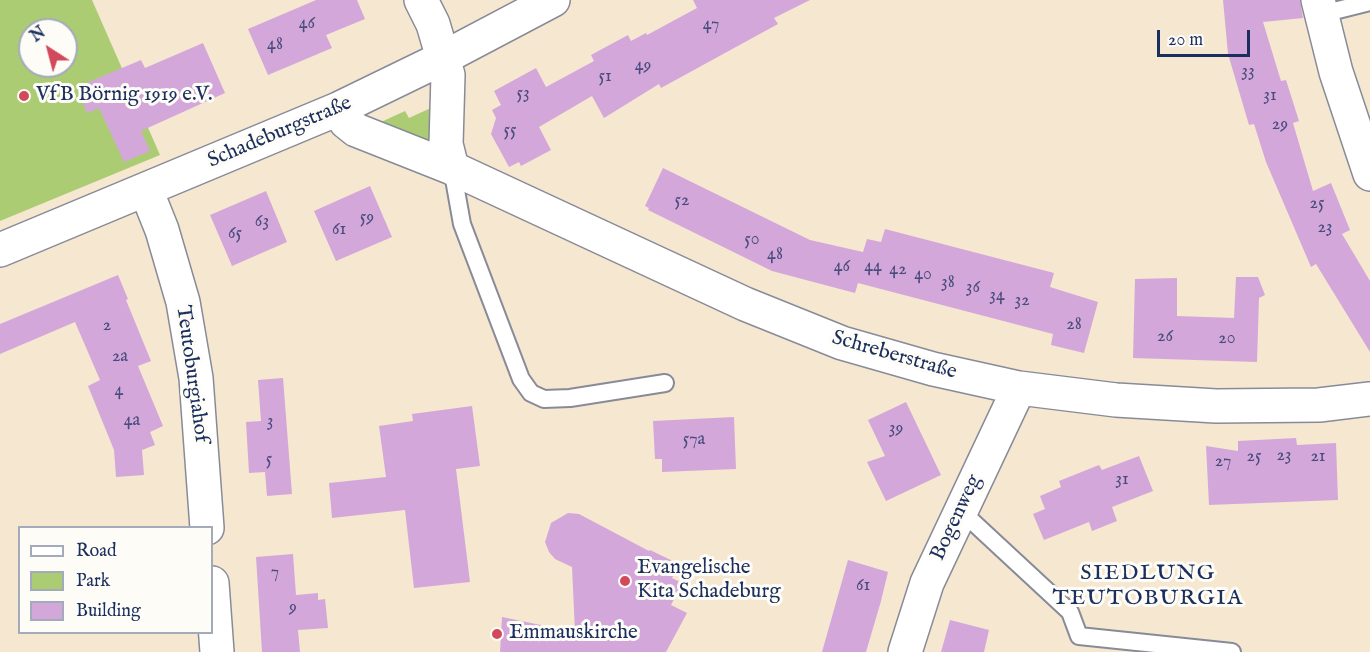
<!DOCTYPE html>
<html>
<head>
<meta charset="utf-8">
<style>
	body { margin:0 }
	#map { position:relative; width:1370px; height:652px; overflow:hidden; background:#f5e7d0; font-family:"IM FELL English",serif }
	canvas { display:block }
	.legend { position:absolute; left:18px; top:526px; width:195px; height:108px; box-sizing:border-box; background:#fdfcf7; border:2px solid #a3aaba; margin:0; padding:8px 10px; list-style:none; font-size:18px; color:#1b2f5e }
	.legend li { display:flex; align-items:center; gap:12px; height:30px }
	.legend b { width:30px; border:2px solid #a3aaba }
	.north { position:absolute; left:18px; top:18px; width:60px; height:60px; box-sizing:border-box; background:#fdfcf7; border:2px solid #a3aaba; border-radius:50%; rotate:324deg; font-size:16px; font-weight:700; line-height:24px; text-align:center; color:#1b2f5e }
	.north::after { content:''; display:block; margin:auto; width:21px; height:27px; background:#d1495b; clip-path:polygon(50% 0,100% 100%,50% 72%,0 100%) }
	.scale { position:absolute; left:1157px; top:30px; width:93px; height:27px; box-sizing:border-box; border:3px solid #1b2f5e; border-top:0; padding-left:8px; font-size:18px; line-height:21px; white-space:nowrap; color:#1b2f5e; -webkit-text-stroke:4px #fdfcf7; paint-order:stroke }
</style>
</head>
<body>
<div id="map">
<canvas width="1370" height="652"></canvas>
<ul class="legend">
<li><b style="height:8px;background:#fff"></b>Road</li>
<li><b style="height:16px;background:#accc74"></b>Park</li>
<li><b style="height:16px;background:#d4a7db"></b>Building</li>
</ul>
<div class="north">N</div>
<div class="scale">20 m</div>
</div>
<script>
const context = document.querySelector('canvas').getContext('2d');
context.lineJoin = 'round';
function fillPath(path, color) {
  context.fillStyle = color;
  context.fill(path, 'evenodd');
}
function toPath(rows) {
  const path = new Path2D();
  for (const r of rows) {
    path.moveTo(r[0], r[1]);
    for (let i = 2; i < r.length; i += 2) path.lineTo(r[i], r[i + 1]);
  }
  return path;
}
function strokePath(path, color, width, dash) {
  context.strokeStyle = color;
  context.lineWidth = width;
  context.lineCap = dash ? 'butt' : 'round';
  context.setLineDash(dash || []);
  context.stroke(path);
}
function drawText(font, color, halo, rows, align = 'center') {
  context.font = font + ' "IM FELL English",serif';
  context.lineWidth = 6;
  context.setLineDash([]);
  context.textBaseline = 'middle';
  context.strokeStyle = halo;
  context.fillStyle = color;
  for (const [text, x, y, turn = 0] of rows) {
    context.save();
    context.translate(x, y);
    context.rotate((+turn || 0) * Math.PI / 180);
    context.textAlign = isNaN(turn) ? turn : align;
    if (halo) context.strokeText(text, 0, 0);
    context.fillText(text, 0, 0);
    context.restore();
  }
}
const green = toPath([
	[0,0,92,0,160,155,0,221],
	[30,30,66,30,66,66,30,66],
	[433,107,433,137,428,143,370,127,405,111,409,118]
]);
const building = toPath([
	[316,0,357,0,365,19,326,35,332,48,268,75,248,29],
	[693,0,810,0,774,18,778,24,661,88,659,84,604,118,592,96,539,127,551,150,521,166,519,162,509,167,491,134,496,118,492,110,501,105,494,91,536,68,546,87,594,61,591,55,628,35,631,41,646,33,647,35,697,8],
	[1223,0,1300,0,1303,18,1263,22,1281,81,1286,80,1299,121,1293,123,1313,191,1331,183,1350,230,1342,234,1370,281,1370,352,1316,264,1311,267,1266,162,1254,124,1249,125,1228,54],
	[203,43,225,93,141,131,150,151,124,162,99,108,87,113,77,87,141,60,145,68],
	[663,168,810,240,863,252,867,239,881,242,885,229,1054,273,1050,287,1098,302,1084,353,1051,345,1053,334,858,283,855,293,772,271,648,210,649,208,645,206],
	[370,186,392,237,336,261,314,211],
	[266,191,287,242,232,266,210,215],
	[118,275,128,299,126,300,151,361,138,366,163,426,150,432,155,445,142,450,144,475,116,477,114,450,88,386,100,380,75,322,0,354,0,324],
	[1236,277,1258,277,1265,295,1259,298,1257,362,1133,358,1135,279,1177,278,1177,316,1234,318],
	[283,378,292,494,267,496,265,472,249,473,246,422,261,421,258,380],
	[906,402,941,475,886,501,867,462,885,456,868,420],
	[472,406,480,466,456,469,470,582,414,588,405,510,332,518,329,483,386,477,379,426,413,421,412,414],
	[734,417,736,469,662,472,662,459,655,459,653,421],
	[1296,438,1297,445,1336,443,1338,500,1209,505,1206,446,1238,451,1238,441],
	[1139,456,1153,491,1112,507,1117,521,1092,531,1089,522,1044,540,1033,514,1045,509,1040,496,1061,487,1059,481,1099,465,1102,470],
	[568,513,579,514,649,551,650,550,679,564,672,578,682,583,671,605,687,613,666,652,500,652,502,617,575,632,572,567,555,559,549,552,545,542,551,523],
	[293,554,296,595,318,593,318,600,325,599,328,628,298,630,300,652,262,652,256,557],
	[848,560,888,572,881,601,866,652,822,652],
	[950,620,989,630,984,652,941,652]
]);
const lane = toPath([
	[1322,14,1370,2],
	[452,168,462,224,521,379,531,393,544,399,570,398,665,383],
	[960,510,1070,612,1079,636,1232,652]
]);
const street = toPath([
	[421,0,433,24,448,75,446,144,452,168],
	[1318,0,1336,72,1370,174],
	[338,109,346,122,356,130,452,168,745,304,842,343,933,369,1019,388,1116,400,1216,406,1319,405,1370,399],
	[146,190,162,230,183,302,196,378,207,528],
	[0,250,338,109,443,58,553,0],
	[212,583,217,652],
	[905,652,927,583,1019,388]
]);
const markers = [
	[24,96,6,"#d1495b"],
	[625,581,6,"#d1495b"],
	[497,634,6,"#d1495b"]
];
const numberNames = [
	["46",307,24],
	["47",711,25],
	["48",275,45],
	["49",643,66],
	["33",1248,72],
	["51",605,77],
	["53",523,94],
	["31",1270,96],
	["29",1280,125],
	["55",510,131],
	["52",682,201],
	["25",1317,204],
	["59",367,218],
	["63",262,222],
	["23",1325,228],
	["61",339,230],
	["65",235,234],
	["50",752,240],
	["48",775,255],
	["46",842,267],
	["44",873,267],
	["42",898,270],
	["40",923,275],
	["38",948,283],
	["36",973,288],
	["34",997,296],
	["32",1022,301],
	["28",1074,325],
	["2",107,326],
	["26",1165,337],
	["20",1227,339],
	["2a",120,357],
	["4",119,391],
	["4a",132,421],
	["3",270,422],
	["39",896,429],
	["57a",694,440],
	["23",1284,456],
	["25",1254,457],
	["21",1318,457],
	["5",269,460],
	["27",1223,462],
	["31",1122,480],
	["7",275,573],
	["61",863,586],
	["9",293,608]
];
const poiNames = [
	["VfB Börnig 1919 e.V.",36,96],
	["Evangelische",637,569],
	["Kita Schadeburg",637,593],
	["Emmauskirche",509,634]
];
const streetNames = [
	["Schadeburgstraße",280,133,-23],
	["Schreberstraße",894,356,16],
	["Teutoburgiahof",191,374,82],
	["Bogenweg",957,518,-65]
];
const neighbourhoodNames = [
	["SIEDLUNG",1148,574],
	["TEUTOBURGIA",1148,599]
];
fillPath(green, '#accc74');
fillPath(building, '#d4a7db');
strokePath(lane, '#888b97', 20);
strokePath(street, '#888b97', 36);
strokePath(lane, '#fff', 16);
strokePath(street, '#fff', 33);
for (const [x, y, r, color] of markers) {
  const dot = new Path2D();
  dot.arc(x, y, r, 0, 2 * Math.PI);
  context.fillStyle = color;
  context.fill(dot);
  strokePath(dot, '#fdfcf7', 2);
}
drawText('18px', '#494d7d', null, numberNames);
drawText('21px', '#1b2f5e', '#fdfcf7', poiNames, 'left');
drawText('21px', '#1b2f5e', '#fdfcf7', streetNames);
context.letterSpacing = '1.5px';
drawText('22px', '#1b2f5e', '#fdfcf7', neighbourhoodNames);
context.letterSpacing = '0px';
</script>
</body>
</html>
